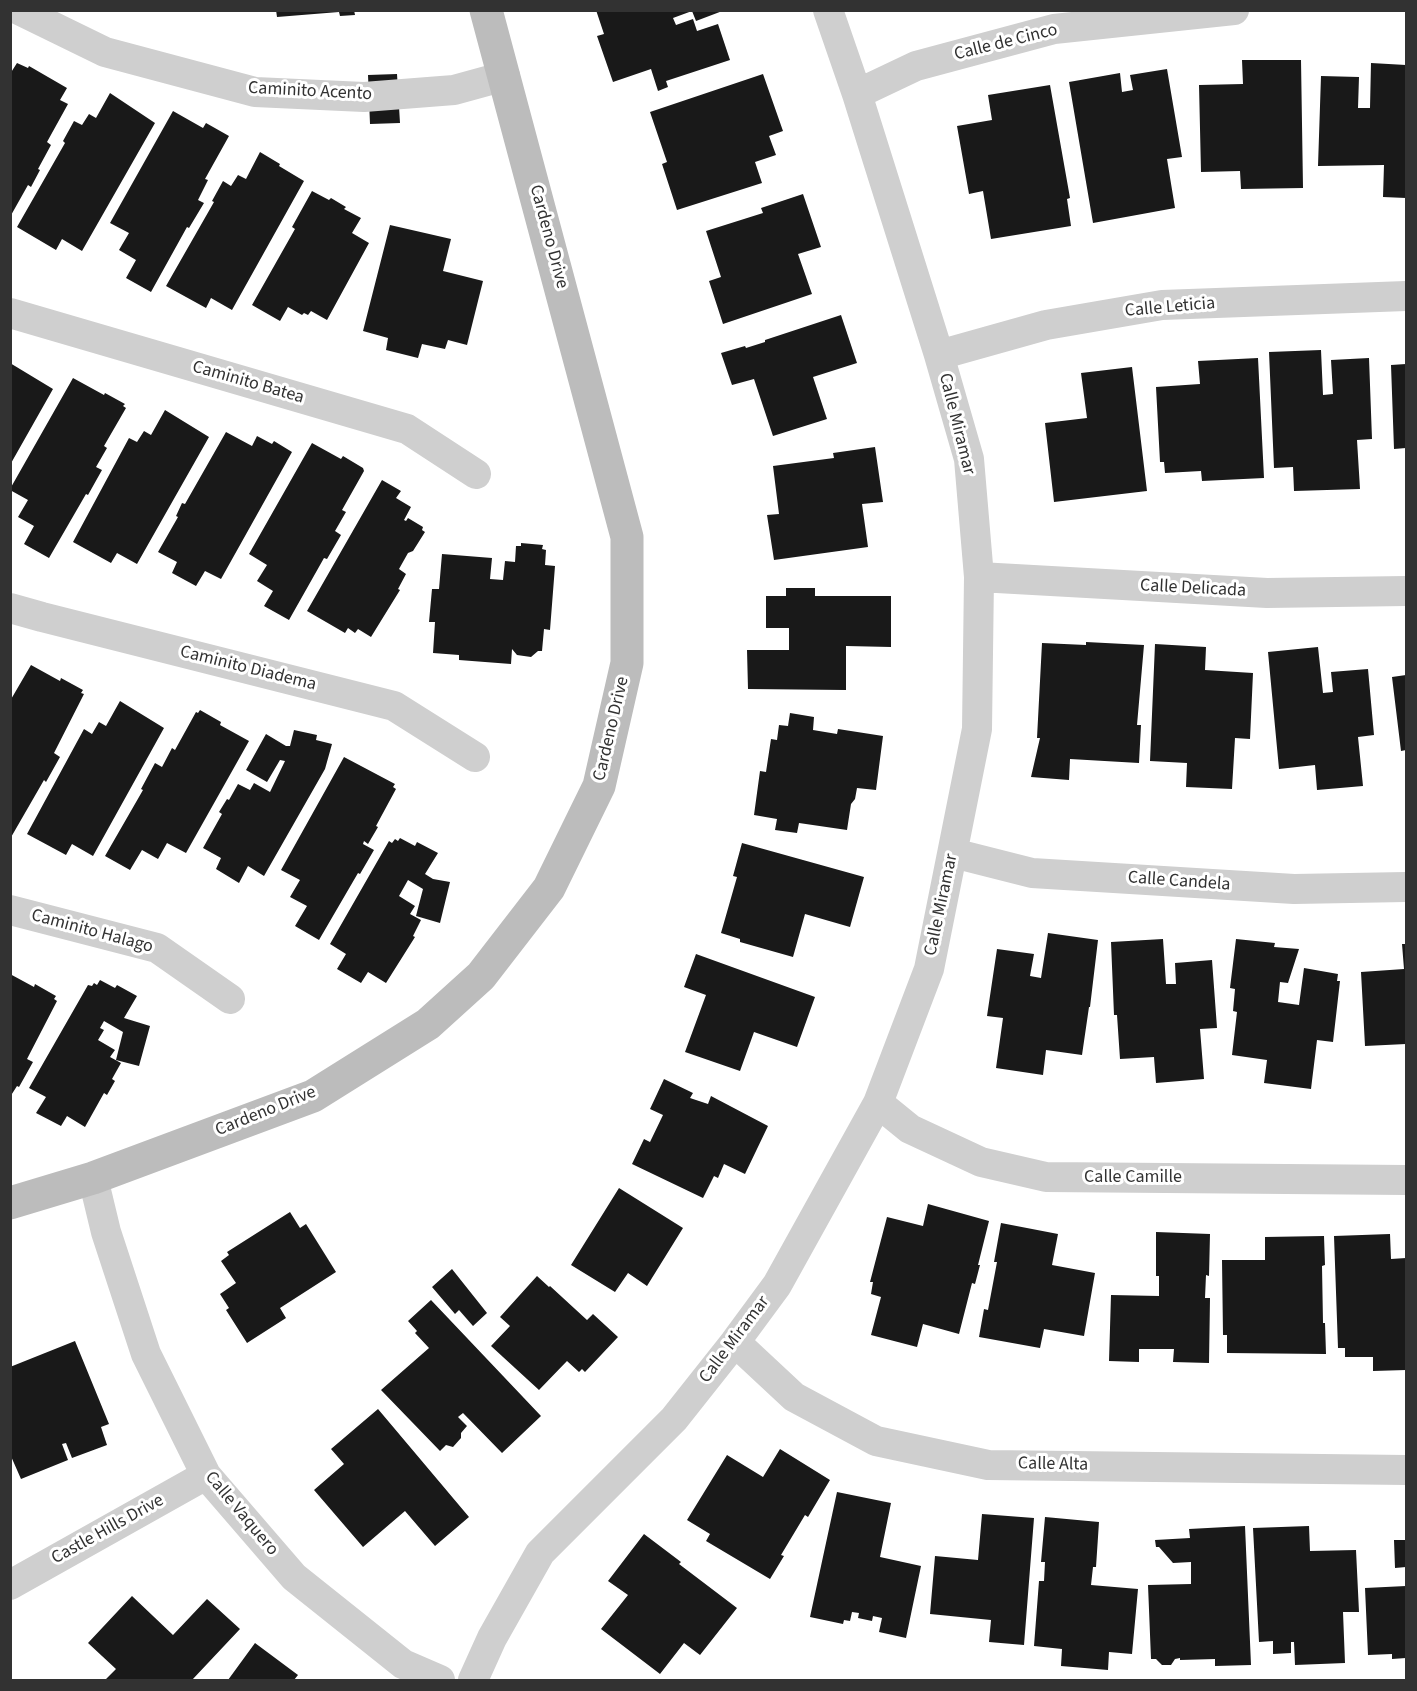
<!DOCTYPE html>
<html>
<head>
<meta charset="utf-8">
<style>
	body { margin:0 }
	#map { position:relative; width:1417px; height:1691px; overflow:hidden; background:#fff; font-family:"Source Sans 3",sans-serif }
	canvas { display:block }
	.frame { position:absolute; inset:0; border:12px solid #323232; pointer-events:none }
</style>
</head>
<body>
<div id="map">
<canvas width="1417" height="1691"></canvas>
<div class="frame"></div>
</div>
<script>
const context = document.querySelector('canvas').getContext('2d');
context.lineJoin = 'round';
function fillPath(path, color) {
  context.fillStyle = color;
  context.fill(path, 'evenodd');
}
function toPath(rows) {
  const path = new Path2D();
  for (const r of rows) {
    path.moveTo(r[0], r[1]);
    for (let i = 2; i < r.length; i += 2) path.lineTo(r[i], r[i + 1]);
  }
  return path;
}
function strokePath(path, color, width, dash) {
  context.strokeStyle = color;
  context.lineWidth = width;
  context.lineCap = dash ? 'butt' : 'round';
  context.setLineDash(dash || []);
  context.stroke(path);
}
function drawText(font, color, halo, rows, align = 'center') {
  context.font = font + ' "Source Sans 3",sans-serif';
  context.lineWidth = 6;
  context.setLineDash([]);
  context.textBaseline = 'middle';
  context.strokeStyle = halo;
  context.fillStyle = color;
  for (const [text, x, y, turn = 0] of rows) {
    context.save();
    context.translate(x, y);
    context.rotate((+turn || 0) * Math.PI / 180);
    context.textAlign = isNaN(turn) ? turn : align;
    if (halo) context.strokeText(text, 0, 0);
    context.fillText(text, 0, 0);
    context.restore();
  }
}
const building = toPath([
	[276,10,354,10,355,15,340,16,339,12,277,17],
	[596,10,725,10,696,21,692,11,673,18,676,25,693,19,697,31,718,24,730,60,666,81,668,87,658,91,651,69,613,82,597,36,604,34],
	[1242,60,1301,60,1303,188,1241,189,1240,171,1201,172,1199,85,1243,84],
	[17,63,28,68,29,66,67,88,60,100,68,104,47,142,51,145,38,169,40,170,31,187,28,185,10,217,10,74],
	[1371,63,1406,65,1406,198,1383,197,1384,165,1318,166,1321,76,1359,77,1358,108,1370,108],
	[1167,69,1182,157,1167,159,1175,208,1093,223,1069,82,1120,73,1122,92,1133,90,1130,75],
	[397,74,400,123,370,124,368,75],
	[763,74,783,131,769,136,776,155,755,162,762,183,677,210,662,164,667,162,650,112],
	[1050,85,1070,198,1067,199,1071,226,991,239,983,191,969,194,957,126,992,120,988,95],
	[110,93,155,123,82,251,62,239,56,250,17,227,65,143,63,141,74,121,82,125,89,114,96,118],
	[173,111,203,128,206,123,229,136,205,179,208,180,198,200,204,203,189,228,187,227,151,292,126,278,136,260,119,250,129,233,110,223],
	[260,152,280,164,279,166,304,181,232,310,211,298,206,308,166,286,214,202,212,201,223,181,231,186,238,175,246,179],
	[312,191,329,200,331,198,346,207,344,209,361,218,352,233,369,243,327,320,311,311,308,315,304,313,302,315,288,307,280,321,252,305,295,229,292,227],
	[803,194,821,247,798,254,812,294,723,324,709,281,721,277,706,231,763,213,761,208],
	[390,225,451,239,443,271,483,281,467,345,448,340,445,349,422,344,418,358,386,350,388,338,363,331],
	[841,315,857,363,813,377,827,419,773,436,754,379,732,385,721,353,745,346,746,348,765,342,765,340],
	[1321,350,1323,395,1333,394,1331,360,1369,358,1372,439,1357,440,1360,489,1294,491,1293,467,1274,468,1269,352],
	[1258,358,1264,478,1202,481,1201,471,1165,473,1164,462,1160,462,1156,387,1200,384,1198,361],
	[10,363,53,389,10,465],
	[1406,364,1406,448,1394,449,1391,365],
	[1132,367,1147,491,1054,502,1045,423,1087,418,1081,373],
	[73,378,104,395,105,393,125,404,123,406,126,408,104,446,107,448,96,467,102,470,88,495,86,494,49,558,24,544,34,526,18,517,28,500,10,490,10,489],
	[165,410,209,437,137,564,117,553,111,563,73,542,129,438,137,442,144,431,151,435],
	[226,432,252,446,257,436,272,444,274,441,292,452,221,579,205,571,196,586,172,573,177,562,158,552,178,517,176,516,182,503,185,504],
	[312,443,341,459,343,456,363,468,364,471,342,510,346,512,335,531,341,535,327,559,324,558,289,620,264,606,273,591,257,581,267,565,249,554],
	[875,447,883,502,862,504,868,547,774,560,767,515,779,514,773,466,834,458,833,453],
	[382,480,401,491,396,498,411,507,404,520,406,521,408,518,423,527,422,530,425,532,413,551,408,553,399,569,406,574,398,589,400,590,371,637,358,629,355,633,348,628,345,633,307,611],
	[521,543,543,545,542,549,546,550,545,565,555,566,550,630,544,629,542,651,538,651,531,657,517,655,512,649,511,664,459,660,459,655,433,653,435,622,429,622,432,589,439,589,442,554,492,558,490,579,503,580,505,561,515,562,516,546,521,546],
	[786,588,815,588,815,596,891,596,891,647,846,646,846,690,748,689,747,650,789,650,789,628,766,628,766,596,786,596],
	[1086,642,1144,645,1137,725,1141,725,1139,763,1070,759,1069,780,1031,777,1040,738,1037,738,1042,643,1086,645],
	[1155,644,1206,647,1205,670,1253,673,1250,739,1235,738,1232,789,1186,787,1187,763,1150,761],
	[1318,647,1323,693,1333,692,1331,672,1368,669,1374,735,1358,737,1363,786,1317,790,1315,765,1279,769,1268,652],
	[31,665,60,681,61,678,83,690,81,693,84,694,54,753,60,757,46,782,44,780,10,839,10,701],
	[1406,675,1406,750,1401,751,1392,677],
	[120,701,164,728,93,856,72,844,66,855,27,834,84,729,92,734,99,722,106,726],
	[200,710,221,722,220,725,249,741,186,853,167,843,158,859,142,850,130,870,105,856,143,790,141,789,155,763,162,767,172,748,175,750,196,712,198,713],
	[790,713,814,717,813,730,837,734,838,729,883,736,876,790,857,788,855,799,851,804,847,830,799,823,797,833,775,830,777,819,754,815,760,771,766,772,771,739,777,740,779,725,788,726],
	[294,730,317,735,316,740,332,744,325,769,264,876,248,866,239,883,216,869,221,858,203,848,222,814,219,812,227,799,229,800,238,784,250,790,254,783,270,792,285,761,280,760,267,782,246,770,266,734,286,746,290,746],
	[344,757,395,784,393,787,396,789,376,826,378,827,368,844,364,841,363,844,374,850,360,874,358,873,319,940,295,926,307,906,290,897,300,880,281,870],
	[400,838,415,846,417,842,438,853,425,874,433,879,450,882,440,923,416,916,423,889,408,880,399,896,415,906,410,914,421,920,413,936,415,937,386,983,368,972,361,983,337,969,346,954,330,944,389,841,392,843,395,839,398,841],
	[742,843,864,877,850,927,805,914,793,957,740,942,740,939,721,933,737,877,733,876],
	[1048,933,1098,940,1090,1007,1089,1007,1082,1055,1046,1050,1043,1075,996,1068,1003,1018,987,1016,997,949,1034,954,1030,976,1041,978],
	[1163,939,1166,984,1176,984,1175,963,1212,960,1217,1028,1200,1029,1204,1079,1156,1083,1154,1057,1120,1059,1117,1015,1114,1015,1111,942],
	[1236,939,1275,943,1274,947,1299,949,1288,983,1280,982,1278,1002,1299,1005,1304,968,1338,974,1337,981,1340,981,1333,1042,1317,1040,1311,1089,1264,1083,1267,1060,1232,1055,1237,1012,1233,1011,1235,989,1230,988],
	[1402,944,1406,944,1406,1044,1365,1046,1361,972,1404,969],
	[696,954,815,997,797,1047,754,1032,740,1071,685,1052,706,995,684,987],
	[10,974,34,987,35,984,56,996,54,999,57,1001,27,1059,33,1062,19,1087,17,1086,10,1097],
	[100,980,115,988,117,985,137,996,124,1018,150,1026,139,1066,116,1060,123,1032,104,1021,100,1028,104,1030,98,1040,115,1050,110,1057,121,1063,112,1079,115,1081,107,1095,104,1093,85,1127,67,1116,61,1126,36,1113,46,1097,29,1088,88,985,92,986,94,983,97,985],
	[664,1079,693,1093,690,1098,708,1104,711,1096,768,1126,745,1174,724,1164,718,1178,714,1176,703,1198,632,1164,644,1139,650,1142,663,1115,650,1109],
	[619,1188,683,1228,647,1286,628,1273,615,1292,571,1265],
	[928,1204,989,1221,978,1265,980,1265,975,1284,972,1283,959,1334,923,1324,917,1347,871,1335,881,1297,871,1294,873,1282,870,1282,887,1217,923,1226],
	[290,1212,300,1228,306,1224,336,1272,280,1308,286,1318,247,1343,226,1310,229,1308,220,1294,236,1283,221,1261,229,1255,227,1252],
	[1001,1223,1058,1234,1052,1265,1095,1273,1084,1336,1044,1329,1040,1348,979,1337,984,1309,988,1310,997,1262,994,1262],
	[1156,1232,1210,1234,1209,1276,1206,1275,1205,1298,1210,1298,1209,1363,1173,1362,1174,1349,1139,1349,1139,1362,1109,1361,1111,1295,1159,1296,1159,1276,1156,1276],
	[1390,1234,1391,1259,1406,1258,1406,1370,1373,1371,1373,1357,1345,1357,1345,1348,1338,1348,1334,1236],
	[1324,1236,1325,1265,1322,1266,1323,1323,1325,1323,1326,1354,1227,1353,1227,1335,1223,1335,1222,1260,1265,1260,1265,1237],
	[452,1269,487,1313,473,1326,459,1310,455,1314,432,1287],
	[537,1276,549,1287,550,1286,587,1320,593,1314,618,1337,585,1372,582,1369,579,1372,567,1361,539,1390,491,1346,510,1326,500,1317],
	[431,1300,541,1416,502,1453,463,1413,458,1417,467,1426,461,1433,461,1438,453,1447,446,1445,440,1451,381,1390,429,1348,415,1333,417,1331,408,1321],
	[75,1341,109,1424,101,1427,107,1445,72,1458,66,1443,62,1444,68,1460,21,1479,10,1454,10,1367],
	[378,1409,469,1517,435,1546,405,1511,363,1547,314,1490,344,1464,331,1449],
	[780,1449,830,1480,808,1517,805,1515,781,1555,784,1556,770,1579,706,1541,710,1534,687,1520,727,1455,763,1477],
	[837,1492,891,1503,880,1557,921,1566,906,1638,879,1632,882,1618,873,1616,872,1621,858,1618,859,1613,852,1612,850,1621,844,1620,843,1624,810,1617],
	[982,1514,1034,1518,1024,1645,989,1642,991,1620,930,1614,935,1556,978,1560],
	[1045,1517,1099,1522,1096,1567,1093,1567,1091,1585,1138,1589,1132,1654,1109,1652,1108,1670,1061,1666,1062,1649,1034,1646,1039,1581,1044,1581,1045,1562,1041,1562],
	[1245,1526,1251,1665,1215,1666,1215,1659,1180,1660,1180,1658,1175,1659,1171,1665,1162,1665,1156,1659,1151,1659,1148,1585,1191,1584,1191,1562,1173,1563,1159,1547,1156,1547,1155,1540,1190,1538,1189,1529],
	[1309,1526,1310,1551,1356,1550,1359,1612,1343,1612,1345,1663,1295,1665,1294,1642,1291,1642,1291,1653,1273,1654,1273,1641,1259,1642,1253,1528],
	[644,1534,681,1562,679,1564,737,1608,700,1655,684,1643,660,1674,601,1629,628,1595,608,1581],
	[1394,1540,1406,1540,1406,1567,1395,1568],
	[1406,1586,1406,1658,1392,1659,1392,1654,1368,1655,1365,1588],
	[132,1596,173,1635,207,1599,240,1629,192,1680,105,1680,116,1669,88,1643],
	[255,1643,298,1675,294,1680,228,1680]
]);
const street = toPath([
	[19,10,105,52,255,92,364,97,454,90,505,76],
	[857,94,916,66,1054,29,1234,10],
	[10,313,407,429,476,474],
	[939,355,1046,325,1162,305,1406,296],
	[979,577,1267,593,1406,591],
	[10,608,42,617,394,706,475,757],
	[953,853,1032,873,1294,889,1406,887],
	[10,910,157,948,230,999],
	[878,1103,910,1129,981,1162,1046,1177,1406,1180],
	[93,1178,106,1232,146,1354,206,1475,294,1577,403,1664,440,1680],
	[735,1342,794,1397,876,1441,988,1465,1406,1470],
	[10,1585,206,1475],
	[473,1680,492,1638,540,1553,674,1419,735,1342,777,1285,878,1103,929,969,977,729,979,577,969,459,939,355,857,94,828,10]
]);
const secondary = toPath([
	[10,1203,93,1178,313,1096,428,1024,481,976,549,888,599,786,627,663,627,537,486,10]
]);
const streetNames = [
	["Calle de Cinco",1006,43,-14],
	["Caminito Acento",310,92,3],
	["Cardeno Drive",548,237,75],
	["Calle Leticia",1170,308,-5],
	["Caminito Batea",248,383,16],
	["Calle Miramar",956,424,76],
	["Calle Delicada",1193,589,3],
	["Caminito Diadema",248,669,14],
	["Cardeno Drive",612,729,-77],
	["Calle Candela",1179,882,4],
	["Calle Miramar",942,905,-78],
	["Caminito Halago",92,932,15],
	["Cardeno Drive",266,1112,-22],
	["Calle Camille",1133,1178],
	["Calle Miramar",735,1340,-53],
	["Calle Alta",1053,1465,1],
	["Calle Vaquero",241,1514,50],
	["Castle Hills Drive",108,1530,-29]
];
fillPath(building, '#191919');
strokePath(street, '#cfcfcf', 30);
strokePath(secondary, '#bcbcbc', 33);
drawText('18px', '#323232', '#fff', streetNames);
</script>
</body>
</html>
